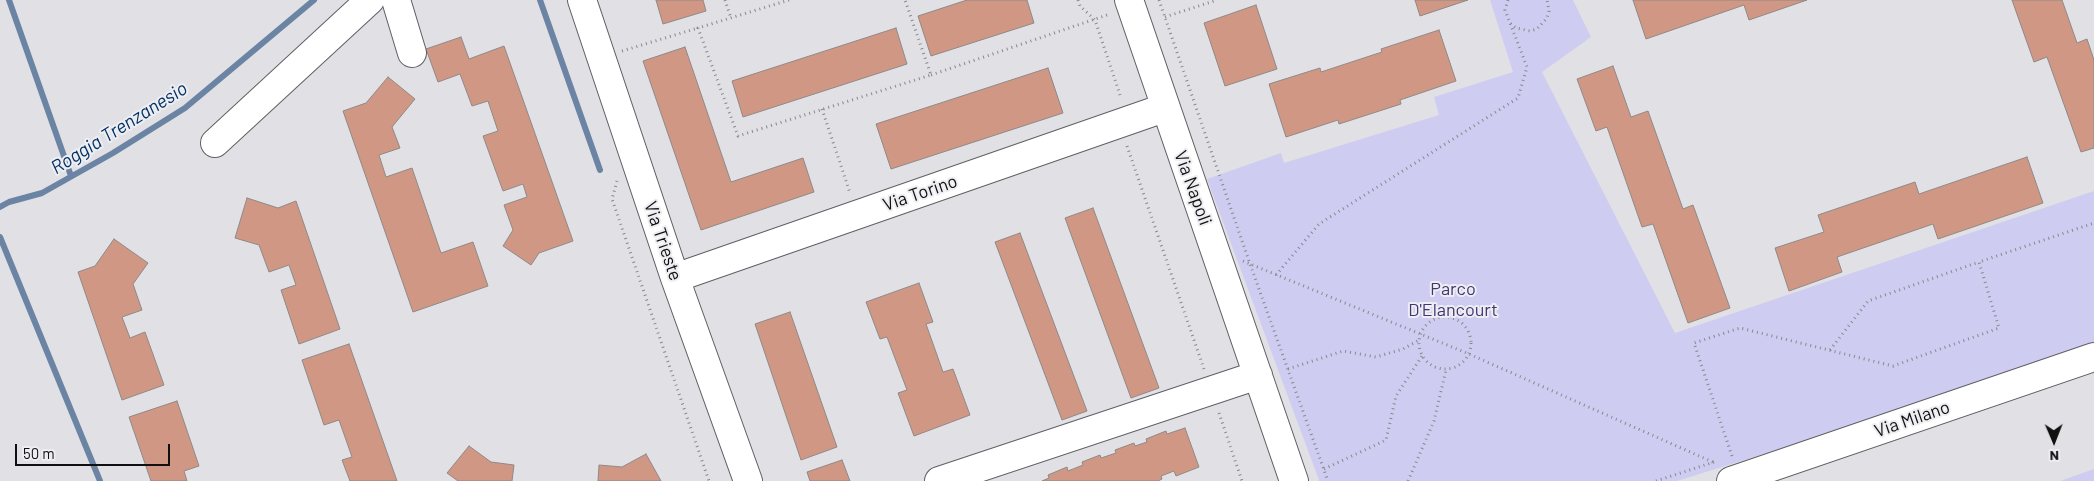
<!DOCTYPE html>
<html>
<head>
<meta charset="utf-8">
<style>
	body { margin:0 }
	#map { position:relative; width:2094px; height:481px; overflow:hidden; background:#e1e0e5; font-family:Barlow,sans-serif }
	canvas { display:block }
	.north { position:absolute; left:2029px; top:416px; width:50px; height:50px; -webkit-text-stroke:4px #eeeef2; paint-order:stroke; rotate:179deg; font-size:14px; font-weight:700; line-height:20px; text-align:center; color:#101011 }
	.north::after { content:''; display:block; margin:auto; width:18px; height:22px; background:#101011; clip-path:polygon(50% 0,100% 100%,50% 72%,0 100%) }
	.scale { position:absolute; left:15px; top:444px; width:155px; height:22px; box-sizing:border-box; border:2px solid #101011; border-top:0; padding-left:6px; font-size:15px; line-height:18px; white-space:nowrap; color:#101011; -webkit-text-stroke:4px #eeeef2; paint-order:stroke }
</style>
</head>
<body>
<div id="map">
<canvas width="2094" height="481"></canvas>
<div class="north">N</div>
<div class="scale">50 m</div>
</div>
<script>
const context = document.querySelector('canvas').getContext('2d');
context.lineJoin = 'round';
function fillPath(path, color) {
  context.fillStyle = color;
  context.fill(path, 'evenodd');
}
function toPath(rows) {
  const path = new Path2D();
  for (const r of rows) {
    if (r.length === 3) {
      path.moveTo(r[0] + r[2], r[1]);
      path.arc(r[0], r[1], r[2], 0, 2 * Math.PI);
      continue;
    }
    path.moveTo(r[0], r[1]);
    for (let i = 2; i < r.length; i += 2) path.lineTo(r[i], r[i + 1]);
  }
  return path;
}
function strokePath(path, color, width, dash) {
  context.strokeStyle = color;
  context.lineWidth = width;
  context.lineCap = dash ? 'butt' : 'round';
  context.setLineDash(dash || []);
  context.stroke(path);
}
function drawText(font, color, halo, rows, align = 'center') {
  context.font = font + ' Barlow,sans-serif';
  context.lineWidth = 4;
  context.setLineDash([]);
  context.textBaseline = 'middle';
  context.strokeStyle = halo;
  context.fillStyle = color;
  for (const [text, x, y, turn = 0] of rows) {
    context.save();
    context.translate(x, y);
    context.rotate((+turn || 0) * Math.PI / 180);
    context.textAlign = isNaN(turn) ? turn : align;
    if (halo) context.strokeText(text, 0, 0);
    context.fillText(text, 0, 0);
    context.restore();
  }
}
const green = toPath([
	[1490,0,1573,0,1591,37,1542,72,1675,333,2094,191,2094,351,1677,481,1318,481,1319,480,1207,179,1281,153,1284,163,1439,115,1434,97,1513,72],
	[2094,469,2094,481,2060,481]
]);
const stream = toPath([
	[9,0,71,176],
	[540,0,600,170],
	[0,207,9,202,42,193,113,153,185,108,314,0],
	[0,237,100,481]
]);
const building = toPath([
	[656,0,703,0,706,11,663,24,656,0],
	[967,0,1027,0,1034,23,931,56,918,16,967,0],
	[1415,0,1468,0,1420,16,1415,0],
	[1633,0,1807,0,1749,20,1744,5,1646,39,1633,0],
	[2012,0,2062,0,2077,43,2087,39,2094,60,2094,148,2081,152,2047,57,2034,62,2012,0],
	[1256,5,1277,69,1225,86,1204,23,1256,5],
	[896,28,907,64,743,117,732,81,896,28],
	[1439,30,1456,81,1400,100,1401,104,1339,124,1338,120,1286,137,1269,84,1320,68,1321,72,1382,52,1381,49,1439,30],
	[461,37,469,59,504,46,573,241,539,253,531,265,503,246,513,230,504,205,527,197,523,184,503,191,483,136,498,131,488,101,472,106,460,74,438,82,426,49,461,37],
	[685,47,731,182,803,158,814,192,701,230,643,61,685,47],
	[1613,66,1631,117,1648,111,1683,209,1693,205,1730,308,1688,323,1653,224,1642,227,1607,127,1596,131,1577,79,1613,66],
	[1048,68,1063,113,891,169,876,124,1048,68],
	[388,77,415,99,392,127,400,148,379,155,386,177,412,168,441,253,473,242,488,286,413,312,343,111,366,103,388,77],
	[2027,157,2043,203,1938,239,1933,224,1837,257,1842,272,1789,291,1775,248,1824,232,1818,215,1915,182,1919,194,2027,157],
	[247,198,278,208,296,201,340,329,299,344,281,290,296,285,289,265,269,272,259,245,235,238,247,198],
	[1093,208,1159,388,1131,398,1065,218,1093,208],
	[1020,233,1087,411,1062,420,995,242,1020,233],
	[114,239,148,263,133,284,142,310,122,317,130,338,145,332,164,385,122,400,78,272,95,266,114,239],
	[919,283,933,322,926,324,943,372,953,369,970,415,914,436,898,393,907,390,887,337,880,339,866,302,919,283],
	[790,312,837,447,801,460,755,324,790,312],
	[349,344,397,481,350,481,342,460,352,457,339,420,324,425,302,360,349,344],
	[177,401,199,466,184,471,187,481,151,481,129,417,177,401],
	[1185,428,1199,467,1176,476,1174,471,1161,476,1162,479,1158,481,1042,481,1049,478,1048,475,1067,467,1068,471,1083,465,1082,462,1100,455,1101,458,1116,453,1115,450,1134,443,1135,446,1147,442,1146,439,1166,431,1167,434,1185,428],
	[469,446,491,462,514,465,512,481,458,481,447,473,469,446],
	[646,454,661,481,598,481,599,465,622,467,646,454],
	[842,460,850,481,810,481,807,472,842,460]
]);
const path = toPath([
	[725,0,731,18],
	[789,0,698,28,738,136,931,75,905,0],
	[1078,0,1080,6,1095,20,1121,98],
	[1159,0,1250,264,1328,481],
	[1508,0,1505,10,1510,23,1516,28,1530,31,1537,29,1547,18,1549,11,1547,0],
	[1165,17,1217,0],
	[622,51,698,28],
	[931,75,1110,14],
	[822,109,850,193],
	[1127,146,1204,369],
	[617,181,612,199,709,481],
	[1243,261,1469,354,1715,463],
	[1276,275,1319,224,1518,98,1527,67,1510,23],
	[1445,343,26],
	[1830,350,1868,301,1979,262],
	[1288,369,1343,351,1376,357,1403,349,1419,340],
	[1219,413,1242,481],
	[1732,456,1694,343,1740,328,1893,366,1999,328,1979,262,2094,223],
	[1324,469,1386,440,1396,396,1422,356],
	[1408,481,1434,421,1446,370],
	[1656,481,1714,462]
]);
const minor = toPath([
	[396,0,412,53],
	[582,0,675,278,748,481],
	[1129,0,1294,481],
	[215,143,370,0],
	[675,278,1164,108],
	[939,481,1258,375],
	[1731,481,2094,357]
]);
const streetNames = [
	["Via Napoli",1193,188,70],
	["Via Torino",920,193,-19],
	["Via Trieste",663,241,71],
	["Via Milano",1912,419,-19]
];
const parkNames = [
	["Parco",1453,289],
	["D'Elancourt",1453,310]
];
const waterNames = [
	["Roggia Trenzanesio",119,128,-32]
];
fillPath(green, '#cfccf1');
strokePath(stream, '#6b84a3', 6);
fillPath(building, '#d09785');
strokePath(building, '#8e8987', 1);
strokePath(minor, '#605f63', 30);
strokePath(path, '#89898c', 3, [1, 4]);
strokePath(minor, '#fff', 28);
drawText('18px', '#101011', '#eeeef2', streetNames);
drawText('18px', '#413575', '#eeeef2', parkNames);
drawText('italic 19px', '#003266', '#eeeef2', waterNames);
</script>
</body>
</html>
